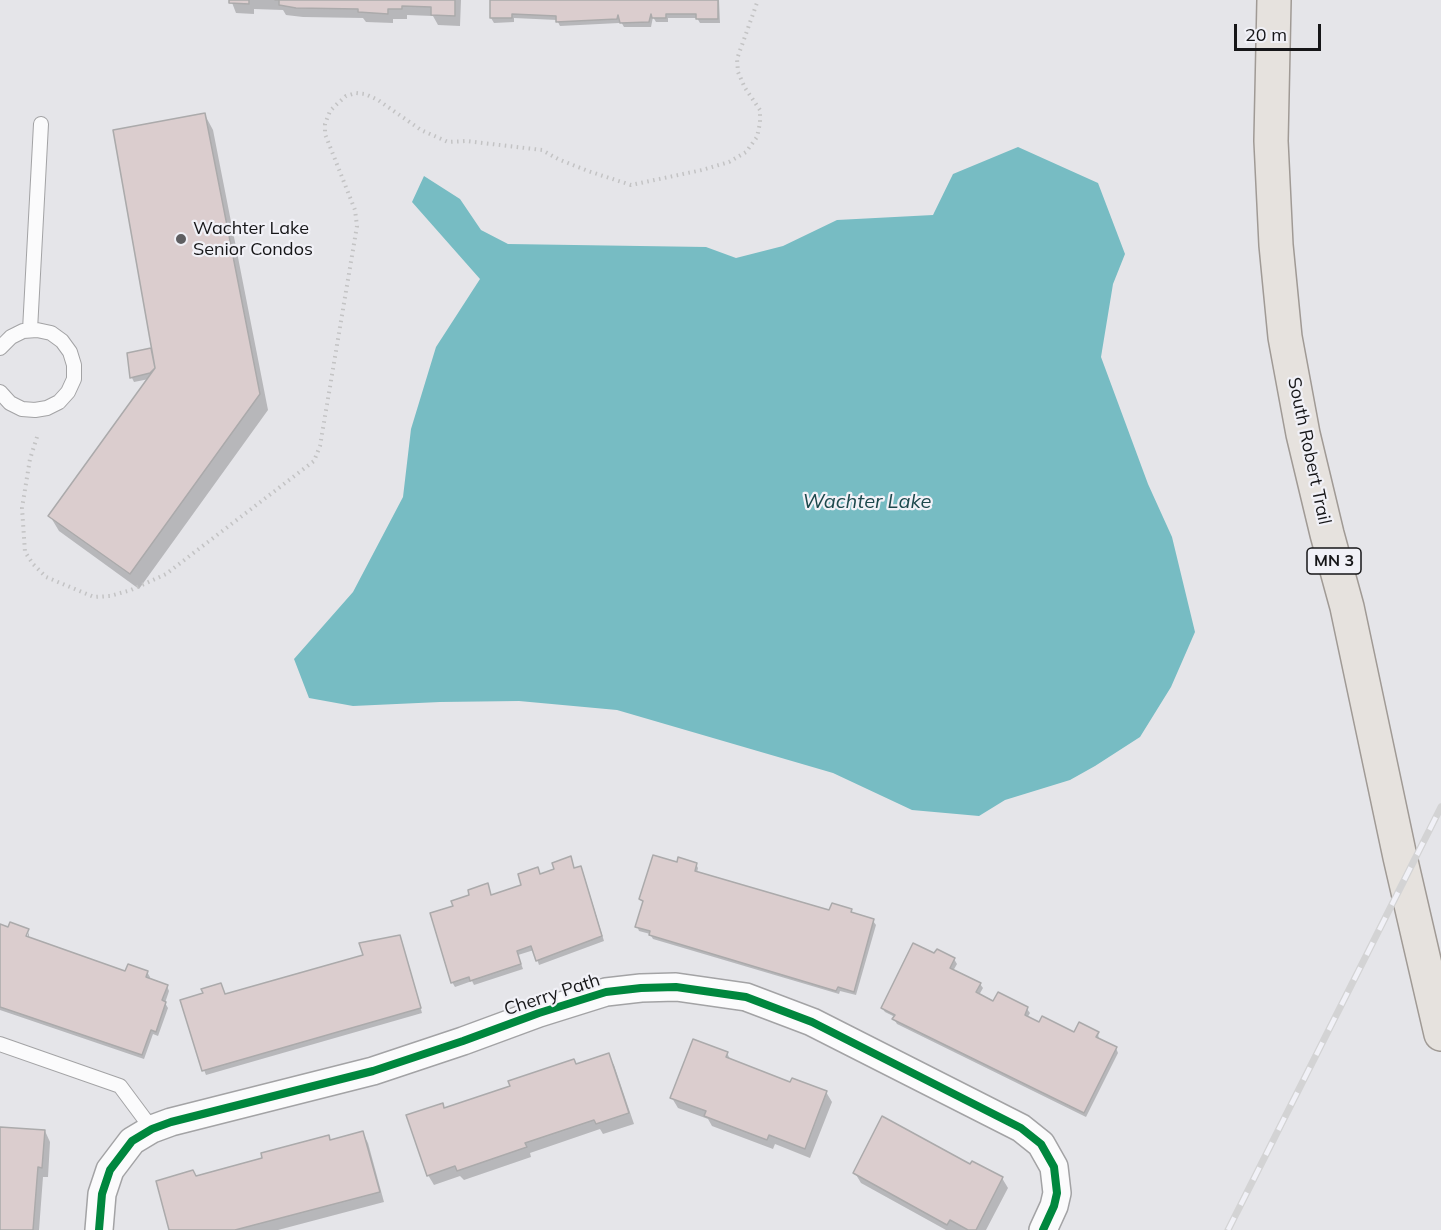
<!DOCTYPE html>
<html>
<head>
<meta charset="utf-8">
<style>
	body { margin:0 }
	#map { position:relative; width:1441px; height:1230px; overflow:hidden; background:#e5e5e9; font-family:Mulish,sans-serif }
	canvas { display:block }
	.scale { position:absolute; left:1234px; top:24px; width:87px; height:27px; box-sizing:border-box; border:3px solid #161618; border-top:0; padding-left:8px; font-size:18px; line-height:21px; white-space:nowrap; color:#161618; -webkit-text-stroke:4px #f1f1f7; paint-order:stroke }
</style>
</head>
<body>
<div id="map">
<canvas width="1441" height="1230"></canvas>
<div class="scale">20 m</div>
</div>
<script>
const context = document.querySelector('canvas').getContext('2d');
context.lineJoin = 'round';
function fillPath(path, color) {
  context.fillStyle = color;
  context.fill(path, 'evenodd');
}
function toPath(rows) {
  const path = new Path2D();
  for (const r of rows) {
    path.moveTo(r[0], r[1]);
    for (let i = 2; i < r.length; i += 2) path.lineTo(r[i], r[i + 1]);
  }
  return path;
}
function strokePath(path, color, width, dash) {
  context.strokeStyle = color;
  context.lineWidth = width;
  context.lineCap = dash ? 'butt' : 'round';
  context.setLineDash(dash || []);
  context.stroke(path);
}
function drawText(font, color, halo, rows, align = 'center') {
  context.font = font + ' Mulish,sans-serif';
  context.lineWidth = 4.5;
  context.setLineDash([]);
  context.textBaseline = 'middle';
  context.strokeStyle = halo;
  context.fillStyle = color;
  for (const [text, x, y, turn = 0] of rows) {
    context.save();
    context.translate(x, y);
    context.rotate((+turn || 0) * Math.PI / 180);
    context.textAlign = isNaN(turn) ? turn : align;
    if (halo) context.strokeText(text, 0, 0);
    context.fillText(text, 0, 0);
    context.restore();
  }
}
const water = toPath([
	[1018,147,1098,183,1125,254,1113,284,1101,357,1148,484,1172,537,1195,632,1171,687,1140,737,1095,766,1070,780,1005,800,979,816,912,810,833,773,617,710,519,701,440,702,353,706,309,698,294,659,353,592,403,497,411,429,436,347,480,279,412,202,424,176,460,199,481,230,508,244,706,247,736,258,783,246,837,220,933,215,953,174]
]);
const shadow = toPath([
	[231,0,461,0,460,26,438,25,433,16,407,15,407,19,393,19,393,23,366,22,363,18,303,17,286,15,283,10,254,9,254,14,236,13],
	[491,0,719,0,720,23,700,23,697,18,668,18,668,22,656,22,653,17,651,27,624,27,620,20,619,23,560,26,557,20,514,18,514,22,494,23,491,18],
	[205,115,213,130,268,410,139,589,59,531,50,516,149,379,134,382,132,378,128,354,150,349,154,356],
	[572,863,575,870,583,872,604,941,539,965,534,950,518,955,523,969,474,985,472,981,455,987,452,982,455,907,487,885,491,896,523,886,540,875],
	[678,864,696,864,698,868,697,873,830,912,851,910,854,915,873,921,876,925,856,995,840,991,839,994,653,939,650,934,639,931,637,926,643,904,641,899],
	[0,926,9,929,28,930,23,942,25,943,29,932,29,938,126,973,147,972,150,977,149,980,167,986,169,991,165,1003,168,1008,158,1036,153,1034,144,1059,0,1010],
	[402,942,422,1013,206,1075,204,1070,364,956],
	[935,955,954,959,957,964,953,971,980,984,983,988,979,995,994,1003,1027,1009,1030,1013,1027,1018,1075,1034,1098,1033,1099,1040,1116,1048,1118,1053,1086,1117,897,1024,894,1019,895,1017,885,1012,882,1008],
	[727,1053,731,1061,791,1083,826,1092,832,1102,810,1158,775,1144,773,1149,712,1126,708,1119,678,1108,672,1098],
	[608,1055,614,1065,634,1124,603,1134,600,1129,530,1153,531,1157,464,1180,460,1176,434,1185,428,1175,444,1109],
	[0,1128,45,1131,50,1142,48,1177,43,1177,39,1230,0,1230],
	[363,1133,368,1143,384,1202,278,1230,171,1230,196,1178,264,1159,328,1137,331,1142],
	[971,1166,1002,1178,1008,1188,986,1230,946,1230,861,1183,855,1173]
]);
const building = toPath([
	[229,0,249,0,249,4,229,3,229,0],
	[275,0,455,0,455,16,431,15,431,7,402,6,402,9,388,9,388,14,358,12,358,9,296,8,279,5,279,0,275,0],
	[490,0,718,0,718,19,696,19,696,14,666,14,666,18,652,18,651,14,649,22,620,23,618,15,617,19,556,22,556,16,512,14,512,18,490,18,490,0],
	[205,113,260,394,130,574,48,516,155,368,113,130,205,113],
	[151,348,155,368,150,373,130,378,127,353,151,348],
	[653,855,677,862,678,857,697,863,695,871,829,910,832,903,852,909,851,912,874,919,854,992,838,987,836,991,649,935,650,931,635,927,643,901,639,899,653,855],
	[571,856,574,868,581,866,602,936,536,961,531,946,517,951,521,964,470,981,469,977,451,983,430,913,453,906,451,901,469,895,468,890,488,883,491,895,521,885,518,874,538,867,540,874,554,869,552,863,571,856],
	[10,922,29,929,26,936,125,971,128,964,148,971,146,977,168,985,162,1000,166,1002,156,1032,151,1030,142,1055,0,1007,0,924,8,927,10,922],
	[400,935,421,1008,202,1071,180,1000,203,993,201,989,221,983,225,994,363,955,359,943,400,935],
	[913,943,934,953,937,949,955,958,950,968,981,983,976,992,993,1001,998,992,1028,1007,1025,1015,1039,1022,1042,1016,1074,1032,1079,1022,1099,1032,1096,1037,1117,1047,1084,1113,892,1019,895,1015,881,1008,913,943],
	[693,1039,728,1052,726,1057,790,1082,792,1078,827,1091,805,1149,769,1135,767,1140,704,1116,706,1111,670,1098,693,1039],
	[609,1053,629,1113,596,1124,594,1120,525,1143,527,1147,457,1171,455,1166,427,1176,406,1115,443,1103,444,1108,510,1086,508,1081,574,1059,576,1064,609,1053],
	[882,1116,970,1164,972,1161,1003,1177,976,1230,968,1230,950,1220,947,1225,853,1173,882,1116],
	[0,1127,45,1130,42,1168,38,1167,33,1230,0,1230,0,1127],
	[363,1131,380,1192,235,1230,169,1230,156,1181,193,1170,196,1176,262,1158,261,1153,329,1135,330,1140,363,1131]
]);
const path = toPath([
	[37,437,30,459,22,508,25,552,33,564,46,577,94,597,110,596,131,590,166,574,314,461,320,446,357,226,355,210,325,134,325,124,330,111,337,104,346,96,356,93,365,94,378,100,421,130,448,142,466,141,542,150,558,159,588,171,631,185,702,170,729,162,746,152,757,137,760,123,760,110,745,88,738,72,737,59,758,0]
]);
const lane = toPath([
	[30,330,41,124],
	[0,348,11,337,23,331,37,330,51,333,62,341,70,352,74,365,74,379,68,392,59,402,47,408,35,410,22,409,10,403,0,392],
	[0,1044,120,1086,152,1129]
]);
const street = toPath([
	[99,1230,102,1194,110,1170,132,1141,152,1129,171,1122,373,1071,463,1041,539,1013,606,992,641,988,676,987,746,997,812,1022,1021,1128,1041,1144,1054,1167,1057,1193,1054,1206,1043,1230]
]);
const primary = toPath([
	[1274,0,1271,141,1276,245,1285,337,1303,434,1327,534,1347,607,1400,857,1441,1034]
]);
const rail = toPath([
	[1228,1230,1441,807]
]);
const cycleway = toPath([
	[99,1230,102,1194,110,1170,132,1141,152,1129,171,1122,373,1071,463,1041,539,1013,606,992,641,988,676,987,746,997,812,1022,1021,1128,1041,1144,1054,1167,1057,1193,1054,1206,1043,1230]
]);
const markers = [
	[181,239,6,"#5e5e61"]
];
const shields = [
	[1334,561,54]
];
const shieldNames = [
	["MN 3",1334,561]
];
const poiNames = [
	["Wachter Lake",193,229],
	["Senior Condos",193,250]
];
const streetNames = [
	["South Robert Trail",1309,451,78],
	["Cherry Path",552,995,-18]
];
const waterNames = [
	["Wachter Lake",867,502]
];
fillPath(water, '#77bcc3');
fillPath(shadow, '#0003');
fillPath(building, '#dbcdce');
strokePath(building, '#abaaab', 1.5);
strokePath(lane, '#a3a3a5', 16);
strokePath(street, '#a3a3a5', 30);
strokePath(primary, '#a09a95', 36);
strokePath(path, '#c3c3c4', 4, [1.5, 4.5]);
strokePath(lane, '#fbfbfc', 14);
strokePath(street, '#fbfbfc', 27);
strokePath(primary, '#e6e2de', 33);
strokePath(rail, '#d3d3d4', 7);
strokePath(rail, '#f1f1f7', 4.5, [14]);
strokePath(cycleway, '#00873e', 8);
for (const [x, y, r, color] of markers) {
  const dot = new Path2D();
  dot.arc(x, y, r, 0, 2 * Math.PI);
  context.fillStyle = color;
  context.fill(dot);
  strokePath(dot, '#f1f1f7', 2);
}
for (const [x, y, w] of shields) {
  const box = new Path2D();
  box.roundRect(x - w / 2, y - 13, w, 26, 4.5);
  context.fillStyle = '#f1f1f7';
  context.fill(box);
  strokePath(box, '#161618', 1.5);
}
drawText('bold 16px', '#161618', null, shieldNames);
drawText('18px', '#161618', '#f1f1f7', poiNames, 'left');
drawText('18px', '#161618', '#f1f1f7', streetNames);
drawText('italic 20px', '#1c484c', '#f1f1f7', waterNames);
</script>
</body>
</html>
